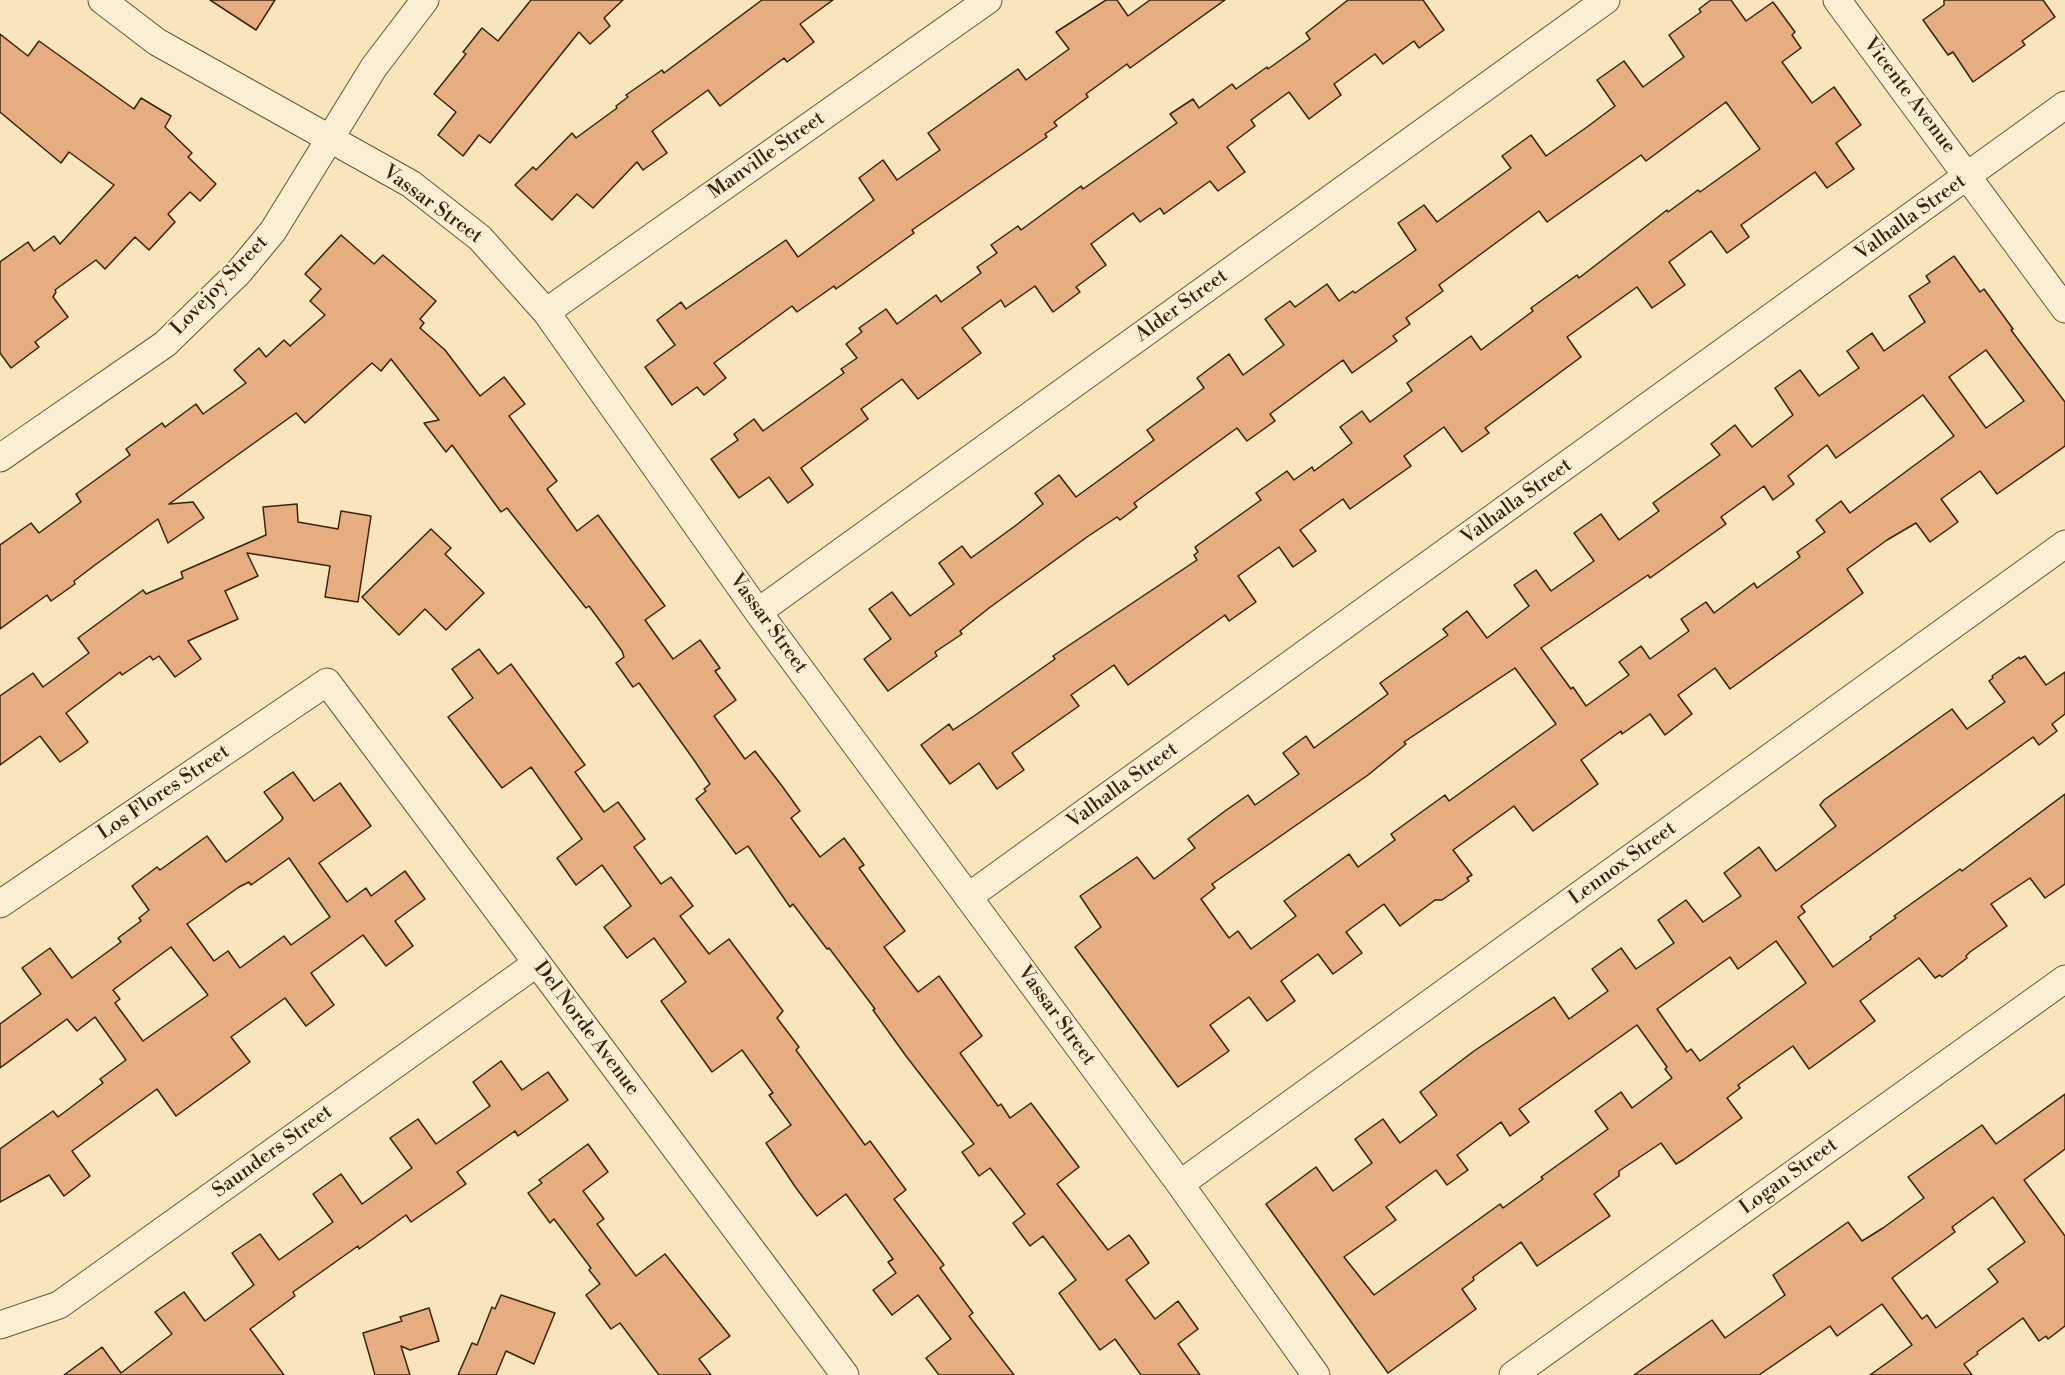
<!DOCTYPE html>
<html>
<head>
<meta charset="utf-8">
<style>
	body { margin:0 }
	canvas { display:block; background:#f8e5bb }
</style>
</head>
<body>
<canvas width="2065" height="1375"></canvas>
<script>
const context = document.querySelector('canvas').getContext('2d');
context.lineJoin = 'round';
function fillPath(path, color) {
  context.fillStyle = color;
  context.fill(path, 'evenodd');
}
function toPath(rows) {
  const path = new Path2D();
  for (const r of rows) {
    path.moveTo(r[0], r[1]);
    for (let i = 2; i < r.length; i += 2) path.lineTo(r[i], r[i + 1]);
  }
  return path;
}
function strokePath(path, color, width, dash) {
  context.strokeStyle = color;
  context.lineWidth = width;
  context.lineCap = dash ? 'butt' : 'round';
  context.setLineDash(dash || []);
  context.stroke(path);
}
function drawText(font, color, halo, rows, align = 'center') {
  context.font = font + ' "Libre Bodoni",serif';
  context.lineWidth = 4.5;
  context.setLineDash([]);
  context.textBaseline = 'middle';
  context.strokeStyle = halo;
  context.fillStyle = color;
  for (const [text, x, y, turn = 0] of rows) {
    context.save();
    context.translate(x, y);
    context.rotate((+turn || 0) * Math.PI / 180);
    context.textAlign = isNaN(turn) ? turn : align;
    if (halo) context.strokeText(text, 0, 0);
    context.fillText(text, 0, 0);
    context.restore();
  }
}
const building = toPath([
	[210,0,275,0,256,30,210,0],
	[531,0,623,0,604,18,610,26,590,44,579,32,490,143,479,135,463,156,438,135,456,112,434,94,466,54,463,52,482,28,498,41,531,0],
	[762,0,833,0,800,24,814,42,787,62,784,58,720,106,708,90,652,131,667,153,643,170,637,162,593,208,577,194,552,220,515,185,533,167,536,170,572,133,576,138,617,108,616,106,628,97,626,95,662,70,664,73,762,0],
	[1106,0,1117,0,1128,16,1150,0,1225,0,1130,68,1127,64,1086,94,1088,97,1054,122,1057,126,1045,134,1047,137,912,230,914,233,836,289,834,286,797,312,792,306,714,363,726,378,704,395,697,387,672,405,645,367,675,345,657,320,681,302,686,309,786,240,798,257,874,200,859,178,883,160,897,180,940,150,928,133,1018,69,1026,80,1069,49,1056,32,1106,0],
	[1348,0,1423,0,1444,30,1419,48,1414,41,1383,64,1375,54,1334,84,1341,95,1309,119,1289,92,1251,120,1255,126,1227,147,1245,172,1218,191,1210,181,1164,214,1160,208,1140,222,1133,213,1091,244,1106,265,1076,287,1080,292,1053,312,1035,286,1005,307,1001,300,962,328,981,353,918,399,902,379,861,409,868,419,801,468,813,485,788,503,769,477,739,498,711,459,738,440,734,434,754,419,763,431,844,373,841,369,857,358,846,344,862,332,859,328,886,309,897,324,936,295,941,302,981,273,977,267,997,253,991,245,1018,226,1021,230,1081,186,1083,189,1177,123,1170,114,1193,99,1199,108,1232,84,1236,89,1267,67,1268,69,1310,39,1306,33,1348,0],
	[1711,0,1731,0,1746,21,1773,2,1795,32,1792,35,1801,48,1782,62,1812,103,1834,87,1861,125,1836,143,1854,169,1827,188,1815,172,1741,225,1749,237,1727,253,1711,231,1669,262,1685,285,1652,308,1637,287,1567,337,1581,357,1485,428,1489,433,1462,452,1444,427,1404,456,1411,466,1350,509,1343,499,1300,530,1316,551,1293,567,1279,547,1238,576,1256,602,1229,621,1225,615,1128,685,1114,665,1071,695,1079,706,1012,753,1024,770,997,789,979,763,950,784,921,745,949,724,953,730,974,716,1055,659,1053,656,1197,560,1194,555,1198,552,1195,547,1261,500,1256,493,1287,471,1294,480,1312,467,1314,471,1352,443,1340,427,1362,411,1370,422,1412,391,1407,383,1471,336,1481,350,1533,311,1531,308,1577,275,1579,278,1667,210,1668,212,1698,190,1700,192,1760,149,1726,102,1646,161,1641,155,1547,222,1539,211,1439,285,1443,291,1406,318,1410,324,1393,336,1397,341,1352,373,1343,360,1270,414,1275,421,1247,441,1237,428,1134,503,1137,507,1120,520,1117,517,1087,537,989,608,960,631,962,634,935,652,937,656,888,691,864,659,891,639,869,609,892,592,910,616,954,584,939,563,962,546,971,558,1015,526,1043,504,1035,493,1059,475,1076,497,1154,440,1147,430,1204,388,1197,378,1229,354,1243,375,1284,345,1265,319,1290,301,1295,307,1327,284,1339,301,1353,291,1355,293,1416,250,1398,223,1424,205,1437,222,1511,168,1502,156,1531,135,1546,156,1587,127,1615,106,1597,80,1624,61,1643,87,1684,57,1669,35,1701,12,1699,9,1711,0],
	[1944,0,2043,0,2055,17,2022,41,2025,45,1973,82,1953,52,1948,55,1923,20,1944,5,1944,0],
	[0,34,28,56,39,41,134,109,141,98,171,116,165,127,192,153,188,157,216,184,200,201,190,192,168,214,175,222,149,250,135,237,105,269,96,260,55,290,56,292,53,297,68,317,35,342,39,347,11,368,0,353,0,262,28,242,34,251,54,236,60,244,114,185,69,152,61,163,0,112,0,34],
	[341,235,374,264,383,255,436,301,420,319,424,323,420,328,445,350,480,396,504,377,525,404,509,416,557,481,547,489,577,531,598,515,665,606,645,620,673,659,700,640,720,668,715,671,736,700,714,716,745,759,755,751,782,786,800,811,791,818,820,857,844,838,864,865,859,868,905,931,884,947,918,992,939,976,982,1036,960,1053,998,1106,1001,1104,1010,1118,1031,1103,1079,1167,1057,1184,1108,1250,1129,1235,1133,1240,1149,1263,1126,1280,1155,1319,1178,1301,1198,1329,1178,1344,1200,1375,1141,1375,1115,1339,1100,1350,1059,1293,1076,1280,1043,1236,1030,1246,1013,1223,1025,1214,990,1168,979,1176,962,1152,974,1144,906,1056,873,1010,875,1009,829,948,827,949,793,904,790,907,748,846,736,854,696,799,706,791,704,789,710,784,694,760,639,683,633,687,616,663,624,657,622,651,589,606,586,608,507,508,501,512,452,445,446,452,424,423,439,420,391,359,381,371,372,363,305,423,296,413,169,504,193,502,204,518,168,543,158,519,95,565,74,581,75,584,51,601,47,595,0,629,0,545,31,523,39,533,81,502,76,494,130,455,126,449,162,423,165,427,196,404,203,414,246,383,234,370,259,348,266,357,284,340,290,346,325,315,310,301,321,289,305,274,341,235],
	[1954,256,1980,292,1984,289,2013,329,2011,330,2065,402,2065,446,1997,494,1980,471,1941,499,1958,522,1930,542,1916,523,1887,540,1847,569,1863,593,1730,689,1715,668,1678,695,1692,714,1665,735,1650,714,1622,734,1621,731,1581,760,1598,784,1533,831,1514,806,1453,850,1472,875,1467,878,1469,881,1442,900,1435,900,1400,926,1384,904,1346,932,1362,953,1333,974,1318,954,1281,981,1295,1001,1267,1021,1249,997,1210,1025,1229,1051,1178,1087,1075,947,1101,927,1080,896,1137,857,1154,879,1195,848,1188,839,1225,811,1248,795,1255,805,1299,774,1283,753,1306,736,1314,748,1388,694,1380,683,1448,635,1443,629,1467,611,1487,638,1529,606,1514,585,1536,570,1551,591,1594,561,1574,533,1601,514,1619,540,1659,511,1653,503,1720,455,1711,444,1735,425,1752,447,1793,415,1775,388,1800,370,1819,396,1859,368,1847,351,1872,333,1884,351,1925,322,1909,296,1930,282,1926,276,1954,256],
	[1986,350,2024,401,1986,428,1949,377,1986,350],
	[1923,395,1954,436,1850,513,1841,501,1816,520,1825,532,1797,552,1800,557,1757,588,1754,583,1714,613,1706,602,1681,619,1689,631,1650,659,1641,646,1619,662,1629,675,1586,706,1573,687,1571,689,1541,648,1648,575,1650,578,1726,524,1721,517,1764,486,1773,500,1794,484,1788,476,1827,445,1836,458,1923,395],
	[1515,668,1556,724,1449,801,1445,795,1391,834,1395,840,1358,867,1349,854,1284,901,1296,916,1251,949,1238,931,1229,938,1201,899,1215,888,1212,884,1368,775,1406,744,1404,742,1515,668],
	[297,504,298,522,338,529,341,511,371,516,358,602,325,597,330,566,247,553,258,576,225,591,238,619,188,641,201,659,175,677,159,656,153,660,150,656,122,675,120,672,66,713,88,742,79,749,60,762,40,736,0,765,0,696,33,673,43,687,89,653,78,638,143,590,146,594,183,578,181,572,266,535,263,507,297,504],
	[431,529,451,548,445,554,484,593,446,630,425,609,399,635,362,597,431,529],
	[479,649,498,674,511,664,585,765,575,772,604,812,618,802,645,839,634,847,661,884,671,877,693,906,680,916,709,954,729,939,783,1011,777,1018,799,1047,796,1050,865,1145,870,1141,906,1190,894,1199,944,1265,940,1268,973,1313,969,1316,1014,1375,939,1375,926,1358,951,1339,918,1295,892,1315,873,1290,896,1273,888,1262,893,1259,846,1194,817,1216,796,1188,766,1143,791,1125,769,1095,773,1093,742,1050,712,1072,661,1001,686,982,654,938,627,958,604,927,631,906,602,865,576,885,557,858,582,839,531,767,502,788,448,717,473,698,452,669,479,649],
	[2025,656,2046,685,2065,672,2065,714,2052,724,2057,731,2039,745,2033,737,1801,906,1805,912,1798,917,1833,967,1871,939,1870,937,1896,918,1894,916,1960,869,1962,871,2065,794,2065,884,2045,898,2030,878,1991,904,2007,926,1970,952,1966,956,1967,958,1942,977,1940,975,1935,978,1919,958,1860,1001,1875,1021,1809,1069,1793,1046,1738,1085,1740,1088,1727,1098,1742,1118,1683,1160,1676,1164,1661,1143,1619,1171,1619,1176,1594,1194,1610,1216,1537,1266,1521,1242,1473,1277,1474,1280,1462,1289,1476,1309,1388,1373,1266,1204,1316,1167,1333,1191,1372,1163,1355,1139,1383,1119,1400,1143,1437,1115,1420,1092,1474,1051,1554,997,1569,1019,1608,991,1592,969,1621,948,1636,969,1674,943,1658,920,1686,900,1703,922,1741,896,1724,873,1759,847,1776,871,1836,826,1820,805,1824,800,1952,709,1967,729,2005,702,1989,681,1993,678,1992,676,2019,657,2020,659,2025,656],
	[1776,941,1806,983,1700,1061,1691,1049,1687,1052,1657,1009,1730,957,1738,969,1776,941],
	[1637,1025,1667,1067,1665,1069,1672,1078,1632,1108,1621,1092,1595,1111,1608,1129,1541,1177,1543,1179,1503,1208,1500,1204,1374,1295,1344,1257,1396,1220,1386,1207,1436,1170,1447,1185,1468,1170,1457,1155,1501,1122,1510,1136,1529,1122,1519,1109,1637,1025],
	[293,772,314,801,340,783,371,826,319,863,347,902,366,888,371,896,405,871,425,899,395,921,413,946,386,966,363,935,311,973,334,1005,306,1026,285,998,231,1037,250,1062,176,1116,157,1089,72,1151,90,1176,64,1196,49,1175,0,1202,0,1149,53,1111,58,1117,103,1083,100,1079,126,1060,95,1017,77,1031,67,1019,0,1068,0,1024,41,994,22,968,50,948,72,978,121,942,118,938,141,921,139,918,149,910,132,886,157,867,160,870,207,836,226,862,281,821,283,818,264,792,293,772],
	[289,858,330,917,291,945,284,936,240,968,228,951,214,961,187,924,239,887,249,882,251,885,289,858],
	[171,947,208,995,143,1041,115,1003,120,999,113,990,171,947],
	[501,1061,522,1090,548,1072,568,1100,518,1136,515,1131,457,1172,466,1184,411,1222,406,1215,359,1249,358,1246,293,1292,295,1296,250,1329,284,1375,64,1375,102,1347,121,1373,172,1334,155,1312,184,1292,205,1321,254,1285,232,1253,260,1234,279,1260,333,1222,313,1194,341,1174,362,1204,412,1168,390,1138,418,1119,436,1144,490,1106,473,1082,501,1061],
	[2065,1094,2065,1149,2024,1180,2065,1236,2065,1326,2048,1339,2046,1336,2039,1341,2023,1318,1977,1352,1978,1354,1964,1364,1972,1375,1870,1375,1912,1345,1882,1304,1837,1336,1830,1326,1759,1375,1634,1375,1712,1320,1725,1338,1785,1295,1773,1275,1848,1222,1862,1241,1883,1228,1924,1198,1908,1177,1982,1125,1996,1144,2065,1094],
	[1993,1197,2025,1242,1988,1269,1998,1282,1936,1328,1927,1315,1922,1319,1892,1278,1955,1232,1952,1227,1993,1197],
	[588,1144,608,1172,583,1191,604,1219,597,1224,636,1276,665,1254,730,1336,699,1359,711,1375,659,1375,620,1323,611,1329,586,1295,600,1284,589,1270,591,1268,554,1219,550,1223,528,1193,542,1183,539,1180,588,1144],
	[501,1295,555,1313,534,1364,506,1351,496,1375,458,1375,472,1343,477,1345,492,1307,495,1309,501,1295],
	[429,1308,439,1341,410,1350,401,1346,410,1375,375,1375,363,1333,402,1321,400,1317,429,1308]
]);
const minor = toPath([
	[102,0,157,42,411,184,480,238,546,312,758,612,1180,1184,1316,1375],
	[1837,0,2065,309],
	[546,312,988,0],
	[0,458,165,344,239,272,273,231,374,67,425,0],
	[758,612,1606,0],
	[968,897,2065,105],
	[0,904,327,682,845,1375],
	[1180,1184,2065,544],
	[0,1325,59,1305,537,963],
	[1513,1375,2065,979]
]);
const streetNames = [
	["Vicente Avenue",1909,96,53],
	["Manville Street",767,156,-35],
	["Vassar Street",432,205,36],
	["Valhalla Street",1911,218,-36],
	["Lovejoy Street",220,286,-46],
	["Alder Street",1182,306,-36],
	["Valhalla Street",1517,502,-36],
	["Vassar Street",768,624,54],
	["Valhalla Street",1123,786,-36],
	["Los Flores Street",164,793,-34],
	["Lennox Street",1623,864,-36],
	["Vassar Street",1056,1016,54],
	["Del Norde Avenue",586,1029,53],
	["Saunders Street",273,1152,-36],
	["Logan Street",1789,1177,-36]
];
fillPath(building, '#e6ad81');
strokePath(building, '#3a230a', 1.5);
strokePath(minor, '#6a5436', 29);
strokePath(minor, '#faeed3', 27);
drawText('20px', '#3a230a', '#faeed3', streetNames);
</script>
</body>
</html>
